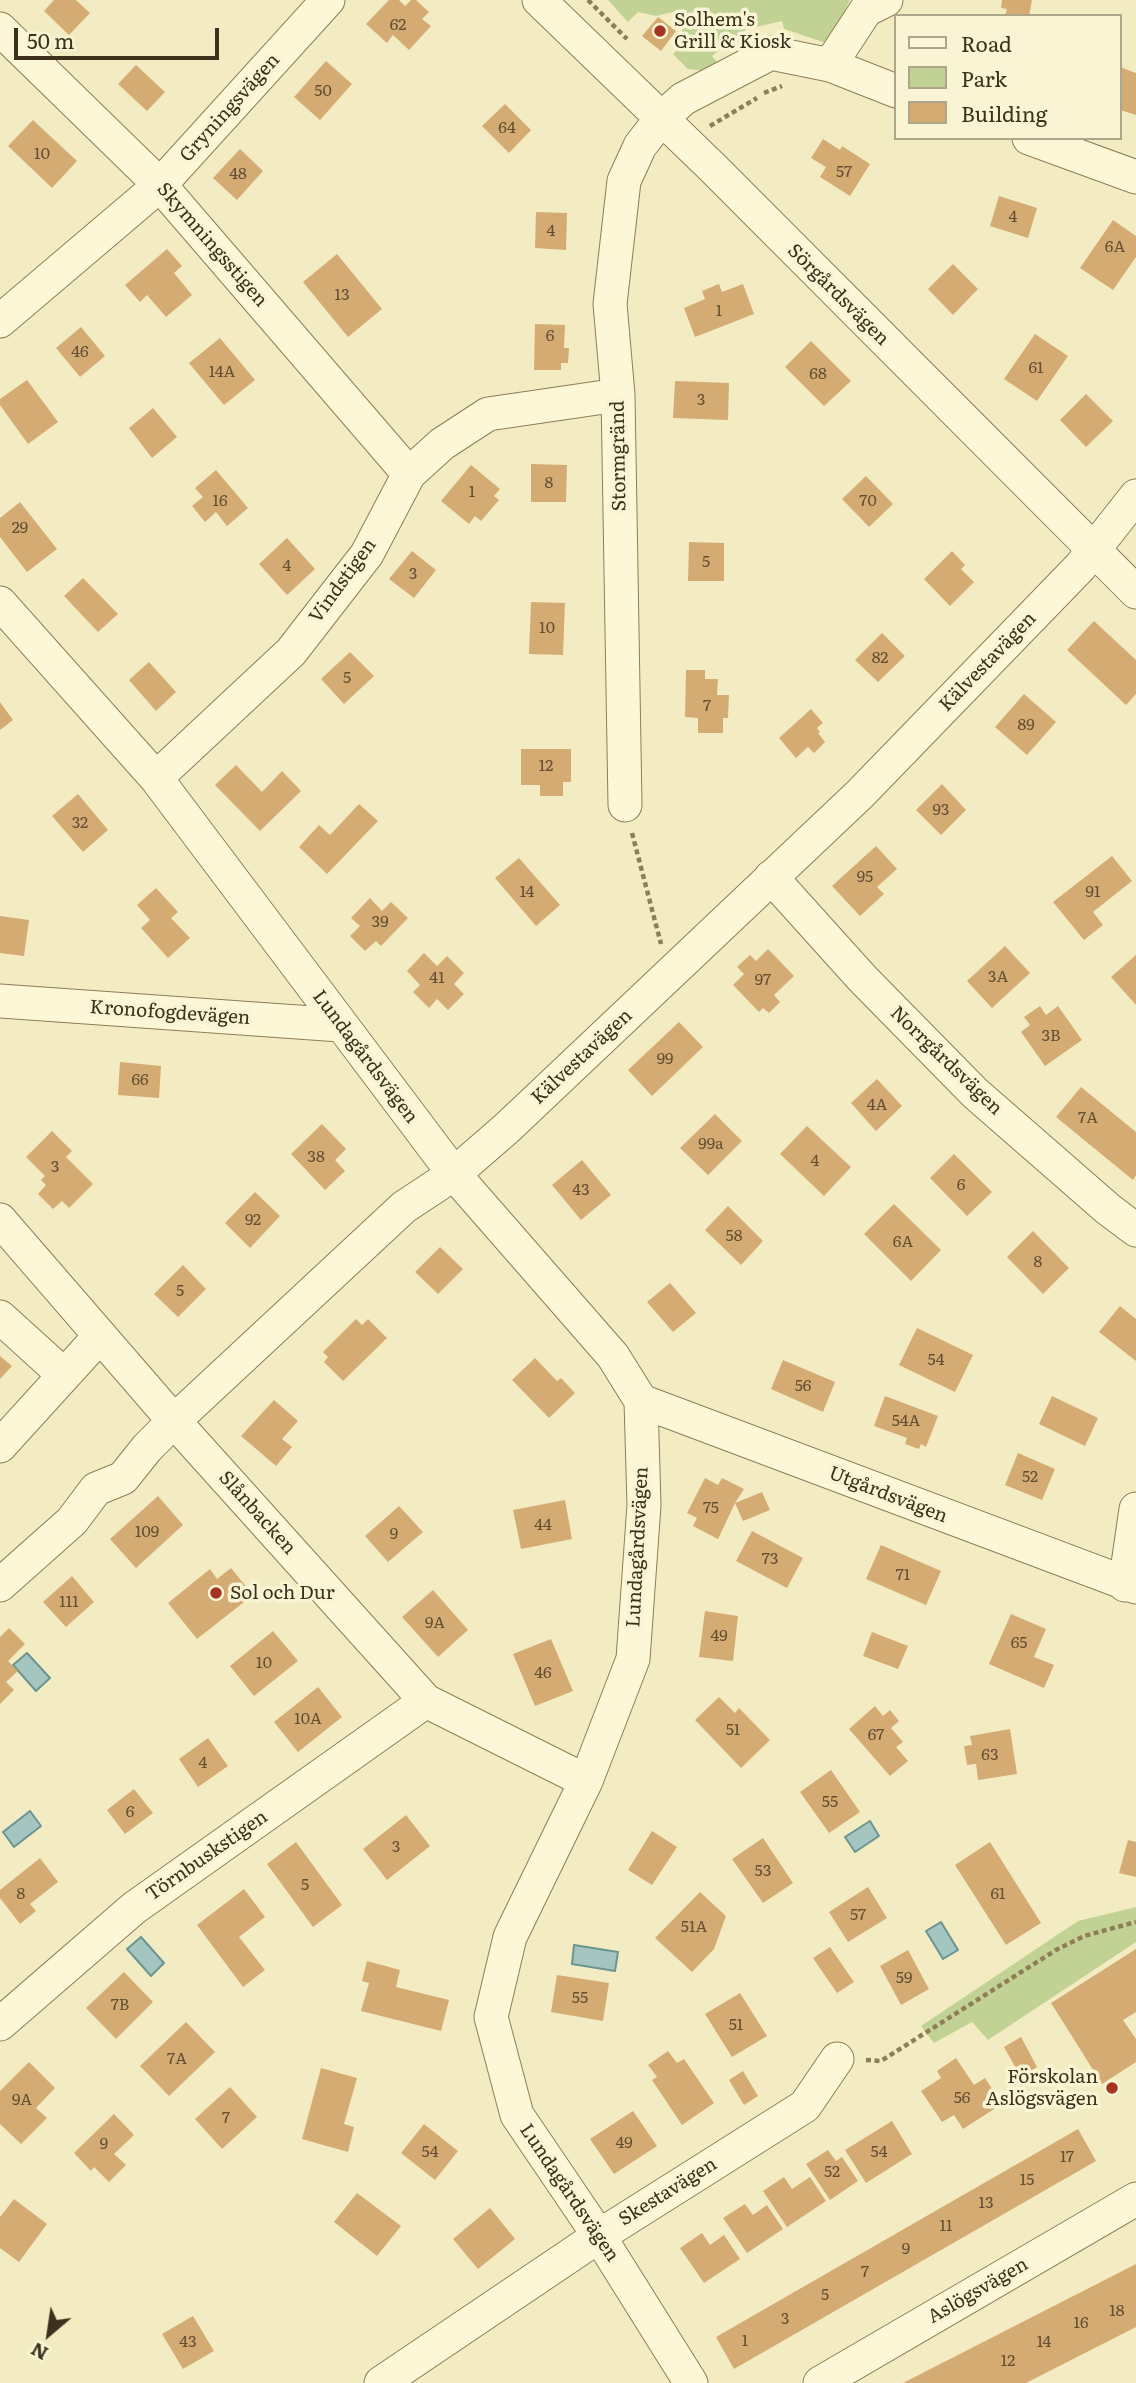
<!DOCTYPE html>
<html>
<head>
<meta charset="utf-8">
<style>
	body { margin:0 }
	#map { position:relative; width:1136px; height:2383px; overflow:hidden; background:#f3ecc3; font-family:Literata,serif }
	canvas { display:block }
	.legend { position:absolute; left:894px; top:14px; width:228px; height:126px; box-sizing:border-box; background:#f9f4d3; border:2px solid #aea68a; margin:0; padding:9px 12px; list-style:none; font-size:21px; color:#3d311d }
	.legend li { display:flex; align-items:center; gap:14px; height:35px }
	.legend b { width:35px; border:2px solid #aea68a }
	.north { position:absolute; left:14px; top:2299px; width:70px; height:70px; -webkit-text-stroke:5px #f9f4d3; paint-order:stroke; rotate:209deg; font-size:19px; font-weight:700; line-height:28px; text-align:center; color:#3d311d }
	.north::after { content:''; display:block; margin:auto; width:24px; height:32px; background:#3d311d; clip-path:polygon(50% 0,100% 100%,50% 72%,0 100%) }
	.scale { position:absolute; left:14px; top:28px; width:205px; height:32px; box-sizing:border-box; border:4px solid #3d311d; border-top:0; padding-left:9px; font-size:21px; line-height:24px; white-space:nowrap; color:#3d311d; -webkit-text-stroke:5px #f9f4d3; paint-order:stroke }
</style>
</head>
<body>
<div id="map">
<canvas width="1136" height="2383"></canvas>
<ul class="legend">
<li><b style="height:9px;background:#fcf7d7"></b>Road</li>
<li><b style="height:19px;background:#c2d295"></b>Park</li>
<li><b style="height:19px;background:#d5ab74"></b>Building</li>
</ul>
<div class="north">N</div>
<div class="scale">50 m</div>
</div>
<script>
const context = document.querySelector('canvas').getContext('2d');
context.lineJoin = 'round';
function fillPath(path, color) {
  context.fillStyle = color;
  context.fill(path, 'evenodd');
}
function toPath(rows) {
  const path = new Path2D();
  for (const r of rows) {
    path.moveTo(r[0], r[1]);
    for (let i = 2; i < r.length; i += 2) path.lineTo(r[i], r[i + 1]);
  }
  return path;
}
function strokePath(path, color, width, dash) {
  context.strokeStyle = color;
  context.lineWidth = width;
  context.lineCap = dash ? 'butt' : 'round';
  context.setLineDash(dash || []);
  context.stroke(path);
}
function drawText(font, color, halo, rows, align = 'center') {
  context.font = font + ' Literata,serif';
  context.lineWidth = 7;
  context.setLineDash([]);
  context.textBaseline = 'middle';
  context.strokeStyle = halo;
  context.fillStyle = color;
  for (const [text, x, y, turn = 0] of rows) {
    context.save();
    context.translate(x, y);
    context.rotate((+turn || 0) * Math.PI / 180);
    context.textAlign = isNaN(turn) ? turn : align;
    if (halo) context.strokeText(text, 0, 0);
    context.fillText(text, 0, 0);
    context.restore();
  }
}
const green = toPath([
	[608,0,850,0,833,35,826,43,784,29,782,21,747,29,712,56,718,63,708,71,688,69,673,54,686,42,682,33,683,15,677,11,656,16,638,12,628,22],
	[1136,1907,1136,1942,988,2040,972,2022,934,2043,921,2026,1078,1921]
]);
const water = toPath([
	[27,1653,50,1678,36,1691,13,1665,27,1653],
	[30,1811,41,1826,14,1847,3,1832,30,1811],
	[870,1821,879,1836,855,1852,845,1837,870,1821],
	[941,1922,958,1950,943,1959,926,1931,941,1922],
	[141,1937,164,1963,151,1976,127,1949,141,1937],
	[574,1945,618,1952,615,1971,572,1964,574,1945]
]);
const building = toPath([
	[54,0,76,0,90,13,69,35,44,11],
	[389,0,399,0,405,6,411,0,416,0,429,12,422,19,431,26,409,50,393,35,387,43,366,24],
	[1002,0,1032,0,1029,16,1005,16,1007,9,1001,8],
	[658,17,676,31,661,51,642,36],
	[326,61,352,84,320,120,294,97],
	[136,65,165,92,147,111,118,84],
	[1120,67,1136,73,1136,115,1120,110],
	[505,104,531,130,509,153,482,126],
	[33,120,77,161,52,188,8,146],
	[823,139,840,150,842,146,870,164,850,196,820,177,826,167,811,158],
	[240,149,263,171,237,200,213,178],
	[999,196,1037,208,1028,238,990,226],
	[536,212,567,213,566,250,535,248],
	[1113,220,1136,236,1136,257,1113,290,1080,268],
	[167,249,182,266,174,273,192,295,166,317,147,295,140,302,125,285],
	[337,254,382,309,348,337,303,282],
	[953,264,978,289,953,315,928,289],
	[719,284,722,292,743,284,754,314,695,337,684,308,705,299,702,291],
	[535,324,565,325,564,348,569,348,568,363,561,363,561,370,534,370],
	[81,327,105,356,80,377,56,348],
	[1035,334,1068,356,1037,401,1004,379],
	[220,338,255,380,224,405,189,363],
	[811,341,851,381,824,406,785,367],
	[27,380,58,422,28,444,0,405,0,399],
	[675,381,729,383,728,420,673,418],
	[1086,394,1113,421,1086,447,1060,420],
	[153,408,177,437,152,458,129,428],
	[531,464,567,465,566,502,531,502],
	[471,465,500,489,494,496,499,500,481,521,475,516,469,524,441,501],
	[216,470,248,508,227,526,216,512,205,522,192,506,203,497,195,488],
	[866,476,893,504,869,527,842,499],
	[20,502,57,549,27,572,0,537,0,518],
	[287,538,315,569,287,595,259,564],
	[689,542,724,543,724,581,688,581],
	[412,551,436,570,414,598,389,579],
	[952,551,965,565,961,569,974,582,950,606,924,579],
	[83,578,118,614,98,632,64,596],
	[531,602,565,603,563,655,529,654],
	[1094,621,1136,660,1136,694,1126,705,1067,650],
	[882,633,905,656,878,682,855,660],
	[350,652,374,676,344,704,321,679],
	[149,662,176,692,156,711,129,680],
	[686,670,705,670,705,679,718,679,717,695,729,695,728,718,723,718,723,733,698,733,698,718,685,717],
	[1024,694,1056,722,1027,755,995,727],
	[0,702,13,720,0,730],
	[811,709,823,723,817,728,820,732,818,733,825,742,814,753,808,747,796,758,779,738],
	[521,749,571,749,571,782,563,782,563,796,540,796,540,785,521,785],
	[236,765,262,792,282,771,301,791,260,831,215,785],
	[942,784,966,810,941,835,916,810],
	[78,794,108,830,83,852,52,816],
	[359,804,378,821,327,874,299,847,319,825,330,835],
	[876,846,897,869,877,887,884,894,860,916,832,886],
	[1112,856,1132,881,1093,912,1103,925,1084,940,1053,902],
	[519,858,560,905,536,926,495,878],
	[156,888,178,912,171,918,190,938,168,958,141,928,150,920,137,905],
	[370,898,382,911,391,902,408,918,381,946,376,941,365,951,350,936,360,926,351,918],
	[0,916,29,920,24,956,0,953],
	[1005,946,1030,973,992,1008,967,981],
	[768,949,794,976,774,995,780,1002,769,1013,763,1008,759,1012,733,985,744,974,737,967,750,955,756,961],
	[424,953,437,966,447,956,464,973,454,984,464,994,448,1010,437,999,429,1008,413,992,420,985,407,971],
	[1136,955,1136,1005,1111,977],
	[1040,1006,1046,1015,1058,1006,1082,1040,1045,1066,1021,1032,1030,1025,1024,1017],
	[679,1022,703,1047,652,1096,628,1070],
	[120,1062,161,1066,159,1098,118,1095],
	[877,1079,902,1106,876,1131,851,1103],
	[1081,1087,1136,1132,1136,1175,1133,1180,1056,1117],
	[715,1114,742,1141,708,1175,680,1148],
	[322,1124,346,1149,335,1160,345,1171,325,1190,291,1154],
	[807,1126,851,1167,824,1196,780,1154],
	[52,1131,72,1151,66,1157,93,1184,69,1208,62,1201,53,1209,38,1194,46,1185,41,1180,45,1176,26,1157],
	[954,1154,992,1192,967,1216,930,1178],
	[582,1160,611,1195,581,1220,552,1185],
	[255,1192,280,1216,250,1248,225,1223],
	[894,1204,941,1250,911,1281,864,1234],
	[728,1206,763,1241,741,1265,705,1230],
	[1033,1231,1069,1268,1043,1294,1007,1257],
	[440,1247,463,1269,438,1294,415,1272],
	[183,1265,206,1289,178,1317,154,1294],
	[670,1283,696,1313,673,1332,647,1302],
	[1120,1306,1136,1319,1136,1361,1099,1332],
	[356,1319,362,1325,368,1319,387,1338,343,1381,324,1362,328,1357,323,1352],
	[917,1328,973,1355,955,1392,899,1365],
	[0,1356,12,1366,0,1379],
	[535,1358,557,1381,561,1378,575,1393,549,1418,512,1380],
	[783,1360,835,1382,823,1412,771,1389],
	[885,1396,938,1416,926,1447,921,1444,919,1449,905,1444,907,1438,874,1426],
	[1052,1396,1098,1418,1085,1446,1039,1424],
	[274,1400,298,1421,282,1439,292,1447,276,1466,241,1436],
	[1018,1453,1055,1469,1042,1500,1005,1485],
	[705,1478,718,1485,722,1478,744,1489,735,1503,762,1492,770,1510,743,1521,735,1503,718,1539,693,1526,697,1518,687,1513],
	[158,1496,183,1525,136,1568,110,1539],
	[565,1500,572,1539,521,1549,513,1510],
	[399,1506,423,1532,388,1562,365,1536],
	[752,1531,803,1558,787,1588,736,1561],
	[881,1545,941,1571,926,1605,866,1579],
	[231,1568,253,1595,197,1639,168,1603,210,1569,217,1579],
	[72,1576,94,1602,66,1627,43,1602],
	[433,1590,468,1630,438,1657,402,1617],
	[705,1611,738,1616,733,1661,699,1657],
	[1011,1614,1046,1629,1034,1657,1054,1665,1044,1688,989,1664],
	[9,1628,25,1644,8,1661,18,1671,6,1682,14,1690,0,1704,0,1637],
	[273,1631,298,1661,254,1696,230,1666],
	[872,1632,908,1646,898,1669,863,1656],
	[551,1639,573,1691,535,1706,513,1654],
	[318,1687,342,1717,298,1752,274,1722],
	[719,1697,735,1713,739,1708,770,1740,741,1768,695,1720],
	[875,1706,883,1716,890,1710,899,1721,891,1728,903,1742,896,1747,908,1761,890,1776,849,1729],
	[1010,1729,1017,1774,978,1780,976,1764,967,1765,964,1746,972,1745,970,1736],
	[208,1738,228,1766,198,1787,179,1759],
	[831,1770,860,1812,829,1833,800,1792],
	[134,1789,153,1813,125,1834,107,1810],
	[406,1815,430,1846,387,1880,363,1849],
	[652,1831,677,1847,652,1885,628,1870],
	[763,1838,793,1883,763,1903,732,1859],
	[1128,1840,1136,1842,1136,1877,1119,1873],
	[296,1842,342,1905,313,1927,267,1864],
	[990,1842,1041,1923,1006,1945,955,1865],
	[40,1858,58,1882,30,1904,36,1911,20,1924,0,1898,0,1890],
	[868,1887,887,1918,848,1942,829,1912],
	[244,1889,265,1917,239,1937,265,1970,243,1987,197,1925],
	[700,1892,726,1916,714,1949,692,1972,655,1938],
	[830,1947,854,1982,837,1993,813,1958],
	[1136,1949,1136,2012,1123,2020,1136,2039,1136,2062,1102,2084,1051,2003],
	[908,1950,929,1989,901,2005,880,1966],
	[367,1961,400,1970,396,1987,449,2000,441,2031,361,2011,369,1983,362,1981],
	[124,1972,153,2002,116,2039,86,2008],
	[557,1975,609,1983,603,2021,551,2012],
	[740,1993,767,2036,732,2057,705,2014],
	[186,2022,215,2052,169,2096,140,2066],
	[1021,2037,1037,2067,1021,2077,1004,2047],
	[668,2051,677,2063,684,2059,714,2103,682,2125,652,2080,657,2077,648,2065],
	[956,2058,974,2085,985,2078,1002,2104,963,2129,954,2115,942,2122,921,2091,941,2078,937,2071],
	[29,2062,55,2088,36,2108,47,2118,21,2144,0,2124,0,2091],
	[321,2068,357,2078,344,2124,354,2127,348,2152,302,2139],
	[743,2071,758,2096,744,2105,729,2080],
	[230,2087,257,2117,222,2149,195,2119],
	[633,2111,657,2146,614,2174,590,2139],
	[114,2114,134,2135,114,2154,126,2165,109,2182,94,2167,91,2171,74,2153],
	[892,2121,912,2154,866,2183,845,2150],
	[424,2124,458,2151,435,2180,401,2153],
	[1078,2129,1096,2161,734,2369,716,2337],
	[828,2150,836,2161,842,2157,858,2181,830,2200,806,2164],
	[784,2177,792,2189,810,2177,826,2201,787,2227,763,2191],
	[357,2193,401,2226,377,2256,334,2222],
	[14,2199,47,2224,19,2262,0,2248,0,2217],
	[745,2204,753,2215,767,2205,783,2229,747,2253,723,2218],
	[490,2208,515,2239,478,2269,453,2239],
	[702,2233,710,2245,724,2235,740,2259,704,2283,680,2248],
	[1136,2264,1136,2327,1026,2383,903,2383],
	[193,2316,214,2351,183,2369,162,2334]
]);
const path = toPath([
	[588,0,627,39],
	[764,93,782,86],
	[710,126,757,98],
	[632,833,661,944],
	[866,2060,881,2061,1056,1950,1084,1936,1136,1922]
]);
const minor = toPath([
	[539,0,712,167,1136,592],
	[0,29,160,185,409,474],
	[830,65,866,10,886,0],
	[1029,138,1136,177],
	[0,321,160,185,328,0],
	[0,603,156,778,454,1174,613,1356,641,1401,644,1505,633,1659,586,1781,510,1937,491,2017,517,2115,599,2236,691,2383],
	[156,778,291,652,367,554,409,474,442,444,488,414,618,395],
	[625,805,618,395,610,304,624,181,640,146,661,119,683,99,771,53,830,65,896,91],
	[771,877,862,978,975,1093,1108,1209,1136,1230],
	[0,1001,340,1025],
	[0,1220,174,1421,426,1701,586,1781],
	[0,1317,64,1375],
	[641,1401,1136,1587],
	[0,1446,100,1336],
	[0,1585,72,1521,96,1489,123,1478,147,1448,174,1421,404,1207,454,1174,507,1128,860,794,1080,567,1136,496],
	[1125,1585,1136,1509],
	[0,2024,134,1908,426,1701],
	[381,2383,599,2236,805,2106,837,2059],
	[820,2383,1136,2199]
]);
const markers = [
	[660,31,7,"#a53421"],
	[216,1593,7,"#a53421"],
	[1112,2088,7,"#a53421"]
];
const numberNames = [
	["62",398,25],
	["50",323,91],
	["64",507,128],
	["10",42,154],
	["57",844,172],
	["48",238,174],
	["4",1013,217],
	["4",551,231],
	["6A",1115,247],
	["13",342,295],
	["1",719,311],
	["6",550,336],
	["46",80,352],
	["61",1036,368],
	["14A",222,372],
	["68",818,374],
	["3",701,400],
	["8",549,483],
	["1",472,492],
	["16",220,501],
	["70",868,501],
	["29",20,528],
	["5",706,562],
	["4",287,566],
	["3",413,574],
	["10",547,628],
	["82",880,658],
	["5",347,678],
	["7",707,706],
	["89",1026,725],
	["12",546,766],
	["93",941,810],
	["32",80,823],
	["95",865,877],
	["14",527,892],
	["91",1093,892],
	["39",380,922],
	["3A",998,977],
	["41",437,978],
	["97",763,980],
	["3B",1051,1036],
	["99",665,1059],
	["66",140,1080],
	["4A",877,1105],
	["7A",1088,1118],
	["99a",711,1144],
	["38",316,1157],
	["4",815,1161],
	["3",55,1167],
	["6",961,1185],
	["43",581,1190],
	["92",253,1220],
	["58",734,1236],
	["6A",903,1242],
	["8",1038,1262],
	["5",180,1291],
	["54",936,1360],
	["56",803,1386],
	["54A",906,1421],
	["52",1030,1477],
	["75",711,1508],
	["44",543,1525],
	["109",147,1532],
	["9",394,1534],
	["73",770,1559],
	["71",903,1575],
	["111",69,1602],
	["9A",435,1623],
	["49",719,1636],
	["65",1019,1643],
	["10",264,1663],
	["46",543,1673],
	["10A",308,1719],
	["51",733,1730],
	["67",876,1735],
	["63",990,1755],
	["4",203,1763],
	["55",830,1802],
	["6",130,1812],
	["3",396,1847],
	["53",763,1871],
	["5",305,1885],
	["8",21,1894],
	["61",998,1894],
	["57",858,1915],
	["51A",694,1927],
	["59",904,1978],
	["55",580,1998],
	["7B",120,2005],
	["51",736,2025],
	["7A",177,2059],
	["56",962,2098],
	["9A",22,2100],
	["7",226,2118],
	["49",624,2143],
	["9",104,2144],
	["54",430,2152],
	["54",879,2152],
	["17",1067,2157],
	["52",832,2172],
	["15",1027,2180],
	["13",986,2203],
	["11",946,2226],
	["9",906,2249],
	["7",865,2272],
	["5",825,2295],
	["18",1117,2311],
	["3",785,2319],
	["16",1081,2323],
	["1",745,2341],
	["43",188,2342],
	["14",1044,2342],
	["12",1008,2361]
];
const poiNames = [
	["Solhem's",674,20],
	["Grill & Kiosk",674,42],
	["Sol och Dur",230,1593],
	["Förskolan",1098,2077,"right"],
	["Aslögsvägen",1098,2099,"right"]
];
const streetNames = [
	["Gryningsvägen",230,108,-48],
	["Skymningsstigen",212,245,49],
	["Sörgårdsvägen",838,295,45],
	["Stormgränd",619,456,-91],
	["Vindstigen",343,581,-54],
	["Kälvestavägen",988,662,-46],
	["Kronofogdevägen",170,1013,4],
	["Lundagårdsvägen",365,1057,53],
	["Kälvestavägen",582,1057,-43],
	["Norrgårdsvägen",946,1061,44],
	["Utgårdsvägen",888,1495,21],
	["Slånbacken",257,1513,48],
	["Lundagårdsvägen",638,1547,-87],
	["Törnbuskstigen",207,1856,-35],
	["Skestavägen",668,2192,-32],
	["Lundagårdsvägen",569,2193,56],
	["Aslögsvägen",978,2291,-30]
];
fillPath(green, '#c2d295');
fillPath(water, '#a5c5c0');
strokePath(water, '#6b9591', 2);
fillPath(building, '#d5ab74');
strokePath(minor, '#8f7d57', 35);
strokePath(path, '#8f7d57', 4.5, [5, 3.5]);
strokePath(minor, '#fcf7d7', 33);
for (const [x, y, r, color] of markers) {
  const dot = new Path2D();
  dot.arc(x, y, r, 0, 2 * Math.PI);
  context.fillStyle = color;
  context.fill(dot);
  strokePath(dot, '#f9f4d3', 2.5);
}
drawText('16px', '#635033', null, numberNames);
drawText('19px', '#3d311d', '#f9f4d3', poiNames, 'left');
drawText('19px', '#3d311d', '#f9f4d3', streetNames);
</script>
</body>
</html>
